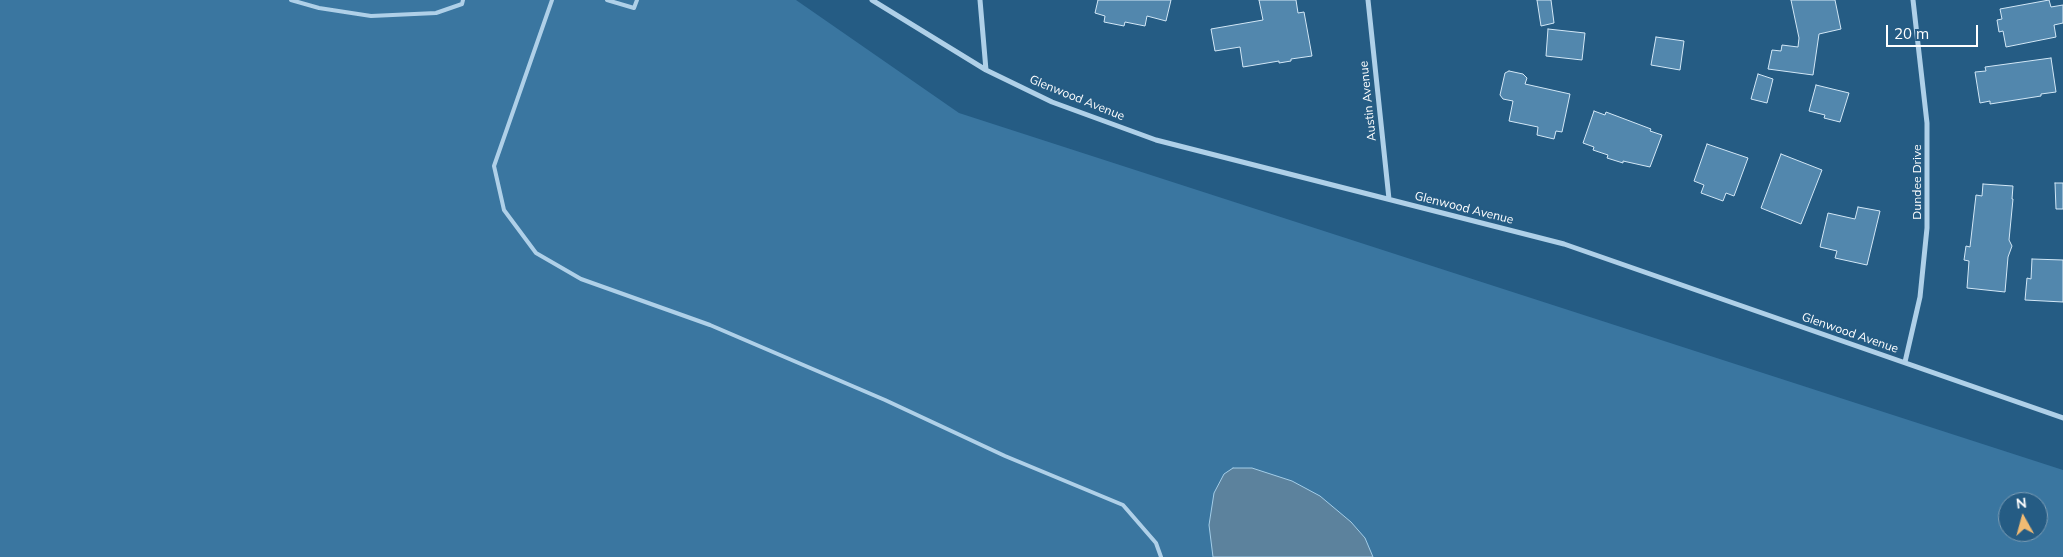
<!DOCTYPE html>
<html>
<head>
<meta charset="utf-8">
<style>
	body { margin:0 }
	#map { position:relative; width:2063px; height:557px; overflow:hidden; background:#255c84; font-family:Mulish,sans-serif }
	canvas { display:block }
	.north { position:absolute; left:1998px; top:492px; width:50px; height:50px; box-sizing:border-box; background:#255c84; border:1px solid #7c9db5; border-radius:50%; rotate:353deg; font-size:14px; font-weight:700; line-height:20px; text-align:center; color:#fff }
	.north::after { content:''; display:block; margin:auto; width:18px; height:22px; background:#f1bb73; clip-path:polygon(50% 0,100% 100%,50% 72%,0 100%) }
	.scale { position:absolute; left:1886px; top:25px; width:92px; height:22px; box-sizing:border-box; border:2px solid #fff; border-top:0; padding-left:6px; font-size:15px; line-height:18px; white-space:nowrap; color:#fff; -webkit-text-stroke:4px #255c84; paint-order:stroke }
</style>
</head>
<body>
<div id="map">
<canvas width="2063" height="557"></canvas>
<div class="north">N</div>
<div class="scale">20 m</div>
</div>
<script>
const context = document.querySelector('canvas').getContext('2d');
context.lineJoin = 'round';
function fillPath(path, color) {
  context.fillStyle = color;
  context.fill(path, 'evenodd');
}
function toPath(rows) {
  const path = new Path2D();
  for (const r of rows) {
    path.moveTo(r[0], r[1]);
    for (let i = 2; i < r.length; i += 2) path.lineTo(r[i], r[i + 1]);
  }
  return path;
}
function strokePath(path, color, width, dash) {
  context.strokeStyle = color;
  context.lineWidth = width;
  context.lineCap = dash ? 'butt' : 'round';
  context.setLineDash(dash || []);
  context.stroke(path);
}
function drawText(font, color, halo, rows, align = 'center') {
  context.font = font + ' Mulish,sans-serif';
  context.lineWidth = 4.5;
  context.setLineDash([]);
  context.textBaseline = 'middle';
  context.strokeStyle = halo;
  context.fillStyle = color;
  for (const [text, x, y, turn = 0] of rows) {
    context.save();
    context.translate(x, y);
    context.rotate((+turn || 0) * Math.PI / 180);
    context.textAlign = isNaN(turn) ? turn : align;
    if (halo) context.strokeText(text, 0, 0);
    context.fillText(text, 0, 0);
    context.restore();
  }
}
const green = toPath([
	[0,0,796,0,959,113,2063,470,2063,557,0,557],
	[2008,502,2038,502,2038,532,2008,532]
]);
const water = toPath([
	[1233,468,1252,468,1292,481,1320,496,1351,522,1365,538,1373,557,1213,557,1209,525,1214,493,1224,474,1233,468]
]);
const building = toPath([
	[1098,0,1171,0,1166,21,1147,16,1145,26,1125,22,1124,26,1104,22,1105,16,1095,13,1098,0],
	[1259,0,1296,0,1298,13,1304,12,1312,56,1291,59,1291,61,1279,63,1279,61,1243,67,1240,47,1215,51,1211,29,1263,20,1259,0],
	[1537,0,1551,0,1554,23,1541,26,1537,0],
	[1791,0,1835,0,1841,29,1819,34,1813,75,1768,69,1772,50,1781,51,1782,45,1798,47,1799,38,1791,0],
	[2049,0,2051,7,2063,5,2063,23,2054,25,2056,37,2006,47,2003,31,1999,32,1997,20,2002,19,2000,9,2049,0],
	[1548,29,1585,33,1582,60,1546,56,1548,29],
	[1656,37,1684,41,1680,70,1651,65,1656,37],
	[2051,58,2056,92,2041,94,2041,96,1990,104,1990,101,1980,103,1975,72,1986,71,1985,67,2051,58],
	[1509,71,1523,74,1527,78,1525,84,1570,94,1562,132,1556,131,1554,139,1537,135,1538,127,1509,121,1513,101,1503,99,1500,95,1505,73,1509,71],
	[1758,74,1773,79,1767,103,1751,99,1758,74],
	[1816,85,1849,93,1840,122,1824,118,1825,115,1809,111,1816,85],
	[1594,111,1605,115,1606,112,1651,129,1650,131,1662,135,1650,167,1623,161,1623,163,1607,158,1608,155,1593,150,1594,147,1583,143,1594,111],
	[1707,144,1748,158,1734,196,1726,193,1723,201,1701,193,1704,185,1694,181,1707,144],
	[1781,154,1822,170,1801,224,1761,208,1781,154],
	[2055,183,2063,183,2063,209,2056,209,2055,183],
	[1983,184,2013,186,2012,199,2013,199,2009,240,2012,246,2008,257,2005,292,1967,288,1969,261,1964,260,1966,246,1970,247,1976,195,1982,196,1983,184],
	[1858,207,1880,211,1867,265,1835,258,1837,251,1820,247,1828,213,1855,219,1858,207],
	[2032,259,2063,260,2063,302,2025,300,2027,278,2031,279,2032,259]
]);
const lane = toPath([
	[291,0,319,8,371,16,436,13,462,4,463,0],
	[552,0,494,166,504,210,536,253,581,279,710,325,885,400,1005,456,1123,505,1156,543,1161,557],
	[607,0,634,8,637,0]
]);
const street = toPath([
	[872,0,986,70,1052,102,1156,140,1564,244,2063,418],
	[980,0,986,70],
	[1368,0,1389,199],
	[1905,362,1920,297,1927,228,1927,123,1913,0]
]);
const streetNames = [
	["Glenwood Avenue",1077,98,22],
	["Austin Avenue",1368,101,-96],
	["Dundee Drive",1917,182,-90],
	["Glenwood Avenue",1464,208,14],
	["Glenwood Avenue",1850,333,19]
];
fillPath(green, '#3a76a0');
fillPath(water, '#5c829d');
strokePath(water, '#a3cde8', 1);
fillPath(building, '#5287ad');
strokePath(building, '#d2e7f6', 1);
strokePath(lane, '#afd0e8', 4);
strokePath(street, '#afd0e8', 5);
drawText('12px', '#fff', '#255c84', streetNames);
</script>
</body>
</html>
